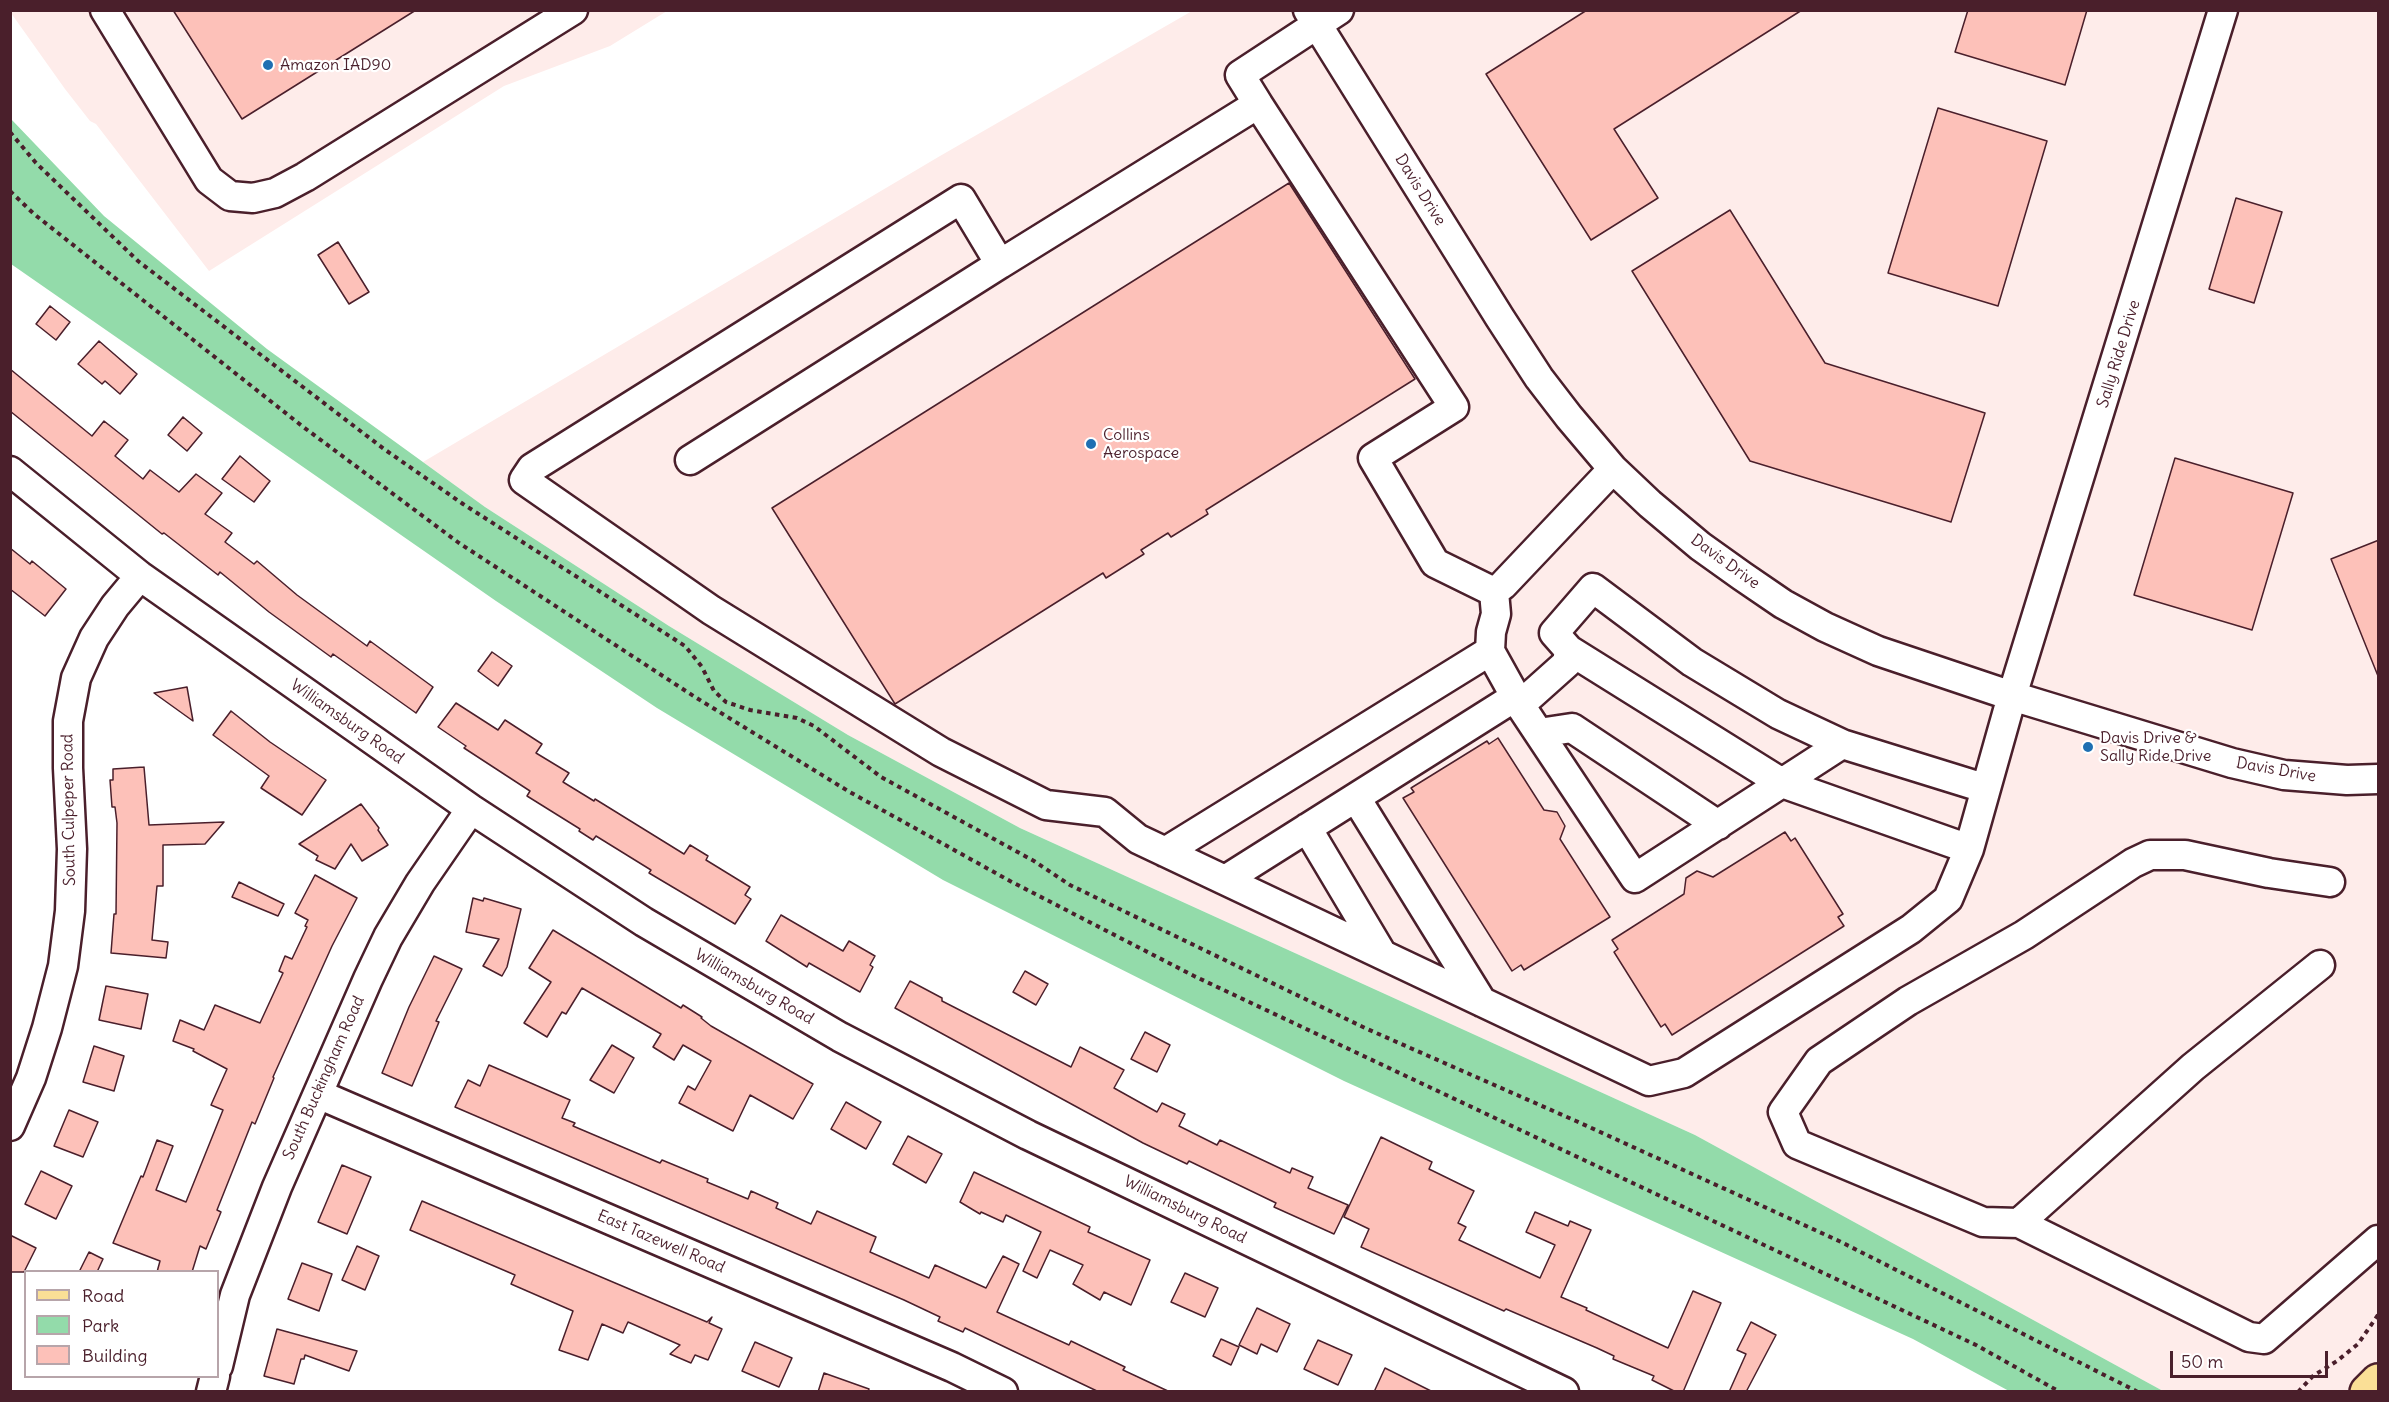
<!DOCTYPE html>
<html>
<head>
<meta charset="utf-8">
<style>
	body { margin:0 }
	#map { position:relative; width:2389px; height:1402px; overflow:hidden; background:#fff; font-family:Delius,sans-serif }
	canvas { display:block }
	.frame { position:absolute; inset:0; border:12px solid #4a1f2b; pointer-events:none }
	.legend { position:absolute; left:24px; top:1270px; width:195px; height:108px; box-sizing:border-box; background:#fff; border:2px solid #b7a5aa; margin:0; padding:8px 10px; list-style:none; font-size:18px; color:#4a1f2b }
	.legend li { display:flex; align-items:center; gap:12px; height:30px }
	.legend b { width:30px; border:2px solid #b7a5aa }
	.scale { position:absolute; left:2170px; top:1351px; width:158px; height:27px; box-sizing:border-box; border:3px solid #4a1f2b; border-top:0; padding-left:8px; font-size:18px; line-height:21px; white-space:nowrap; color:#4a1f2b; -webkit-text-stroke:4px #fff; paint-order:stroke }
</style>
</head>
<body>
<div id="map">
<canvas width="2389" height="1402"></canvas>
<div class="frame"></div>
<ul class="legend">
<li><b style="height:8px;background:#fadf96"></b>Road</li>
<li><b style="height:16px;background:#93dbaa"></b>Park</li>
<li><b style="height:16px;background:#fdc1b9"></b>Building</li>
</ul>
<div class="scale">50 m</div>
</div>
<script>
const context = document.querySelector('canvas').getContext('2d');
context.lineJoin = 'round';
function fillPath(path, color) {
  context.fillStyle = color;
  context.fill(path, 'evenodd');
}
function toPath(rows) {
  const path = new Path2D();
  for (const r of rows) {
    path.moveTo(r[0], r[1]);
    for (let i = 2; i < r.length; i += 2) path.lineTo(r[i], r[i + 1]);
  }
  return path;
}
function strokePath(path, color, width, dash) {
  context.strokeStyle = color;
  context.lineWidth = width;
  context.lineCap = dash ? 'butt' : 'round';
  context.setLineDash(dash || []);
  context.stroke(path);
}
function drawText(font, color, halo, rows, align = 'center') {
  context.font = font + ' Delius,sans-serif';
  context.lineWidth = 4.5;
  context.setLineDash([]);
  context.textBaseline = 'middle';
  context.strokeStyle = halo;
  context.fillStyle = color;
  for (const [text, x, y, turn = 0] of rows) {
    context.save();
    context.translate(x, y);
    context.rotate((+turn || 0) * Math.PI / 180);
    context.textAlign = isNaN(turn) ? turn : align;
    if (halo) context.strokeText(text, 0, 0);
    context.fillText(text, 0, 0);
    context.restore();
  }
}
const built = toPath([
	[12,10,667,11,610,46,504,86,209,271,96,124,90,121,65,89,11,13],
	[1192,11,2378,11,2378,1381,2367,1391,2163,1391,1695,1135,1020,828,848,735,669,626,485,507,423,462,940,156]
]);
const green = toPath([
	[11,119,104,216,267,349,485,507,669,626,848,735,1020,828,1695,1135,2163,1391,2009,1391,1913,1339,1344,1081,943,880,657,708,496,601,11,264]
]);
const building = toPath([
	[173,10,416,10,242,119,173,10],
	[1587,10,1802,10,1614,129,1658,198,1591,240,1486,74,1587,10],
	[1968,10,2087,10,2065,85,1955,52,1968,10],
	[1938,108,2047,141,1998,306,1888,273,1938,108],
	[1289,183,1415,379,1206,510,1208,514,1171,537,1168,533,1141,550,1144,554,1106,578,1103,573,895,704,772,508,1289,183],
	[2236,198,2282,212,2254,303,2209,289,2236,198],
	[1730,210,1825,363,1985,413,1951,522,1750,461,1632,271,1730,210],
	[338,242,369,292,349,304,318,255,338,242],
	[50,306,70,322,56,340,36,324,50,306],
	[99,341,137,374,120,394,105,381,102,384,78,364,99,341],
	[10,369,92,436,104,421,128,440,115,456,143,479,150,470,179,492,196,474,222,493,205,514,232,533,225,542,254,564,257,561,297,595,367,646,370,641,433,687,416,713,333,654,331,657,269,612,220,572,218,575,164,533,162,534,10,411,10,369],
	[183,417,202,433,187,451,168,435,183,417],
	[240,456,270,481,254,502,222,479,240,456],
	[2175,458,2293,493,2252,630,2134,595,2175,458],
	[2379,540,2379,676,2378,676,2331,559,2379,540],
	[10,548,30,564,32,561,66,589,45,616,10,589,10,548],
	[492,652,512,666,498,686,478,671,492,652],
	[187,687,193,721,154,693,187,687],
	[456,703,498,730,505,720,542,744,536,753,569,773,563,782,594,801,595,799,684,854,690,845,708,856,706,860,750,887,745,895,751,899,735,924,649,873,651,870,596,836,593,840,579,831,580,829,527,796,530,791,464,748,466,746,438,727,456,703],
	[231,711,270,742,326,780,302,815,261,788,269,776,213,735,231,711],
	[1498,738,1544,810,1557,812,1565,826,1560,839,1610,917,1524,970,1521,965,1512,971,1403,798,1414,792,1411,788,1487,741,1489,744,1498,738],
	[144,767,149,825,224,822,205,844,163,845,163,886,157,886,152,940,168,942,166,958,111,953,114,914,116,914,117,823,115,807,112,807,110,780,113,780,113,769,144,767],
	[361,804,379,828,378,830,388,845,362,861,351,844,335,869,316,860,318,856,299,844,361,804],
	[1785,832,1791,841,1795,838,1843,914,1838,917,1844,926,1672,1035,1665,1024,1661,1027,1614,952,1618,949,1612,940,1684,894,1686,878,1697,871,1713,877,1785,832],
	[315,875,357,898,332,946,273,1077,274,1078,255,1124,252,1122,217,1210,221,1212,206,1249,200,1246,192,1272,157,1272,160,1261,113,1243,141,1176,143,1177,157,1140,173,1146,156,1190,186,1202,223,1110,211,1105,227,1069,193,1051,194,1049,173,1041,180,1020,204,1030,215,1005,260,1023,283,973,279,971,285,956,292,959,307,927,305,926,308,920,295,913,315,875],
	[239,882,284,904,278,916,232,897,239,882],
	[473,898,483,901,484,898,521,909,507,967,502,976,483,966,499,939,466,932,473,898],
	[781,915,843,951,849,941,875,956,870,965,873,967,860,992,809,963,807,967,766,941,781,915],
	[553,930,681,1008,683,1005,702,1017,701,1018,711,1026,813,1084,793,1119,750,1095,733,1131,679,1103,688,1086,695,1090,711,1061,683,1045,674,1060,653,1047,661,1034,582,988,566,1014,562,1012,547,1037,524,1023,551,982,529,968,553,930],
	[434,956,462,969,436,1021,439,1022,412,1086,382,1073,409,1007,434,956],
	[1025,971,1048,984,1036,1005,1013,992,1025,971],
	[910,981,942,998,942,1001,1071,1067,1080,1047,1124,1070,1114,1088,1157,1112,1162,1103,1185,1114,1179,1126,1217,1145,1220,1140,1290,1173,1292,1168,1313,1177,1308,1188,1348,1205,1334,1234,1274,1207,1276,1203,1189,1161,1187,1164,1143,1143,895,1008,910,981],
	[106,986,148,994,141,1029,99,1020,106,986],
	[1145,1032,1170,1045,1157,1072,1131,1059,1145,1032],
	[612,1045,634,1058,614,1093,590,1080,612,1045],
	[94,1046,124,1056,114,1091,83,1082,94,1046],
	[489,1065,570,1100,562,1118,575,1123,573,1126,660,1163,662,1160,708,1179,707,1182,748,1199,751,1191,778,1203,776,1208,811,1224,817,1211,876,1237,870,1252,929,1278,935,1265,986,1288,1003,1256,1019,1264,997,1312,1069,1345,1071,1341,1125,1367,1123,1370,1170,1392,1099,1392,965,1328,963,1332,938,1321,940,1317,904,1300,455,1107,468,1080,480,1086,489,1065],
	[846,1102,881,1122,866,1149,831,1129,846,1102],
	[69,1110,98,1122,83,1157,54,1146,69,1110],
	[908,1136,942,1154,926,1183,893,1164,908,1136],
	[1381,1137,1432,1162,1429,1169,1474,1191,1458,1223,1466,1227,1459,1240,1540,1278,1555,1245,1526,1232,1535,1212,1568,1226,1570,1221,1591,1230,1561,1297,1587,1308,1586,1310,1668,1348,1693,1291,1721,1303,1683,1392,1676,1392,1652,1380,1654,1376,1613,1359,1614,1356,1597,1348,1506,1309,1504,1311,1361,1247,1369,1229,1344,1217,1381,1137],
	[342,1165,371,1177,347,1234,318,1222,342,1165],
	[41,1171,72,1186,56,1219,25,1204,41,1171],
	[974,1172,1090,1227,1088,1232,1150,1260,1131,1305,1104,1292,1100,1300,1073,1284,1083,1265,1050,1250,1037,1278,1023,1271,1041,1232,1006,1215,1003,1222,981,1212,980,1214,960,1202,974,1172],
	[422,1201,707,1322,712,1317,709,1323,722,1329,708,1360,695,1355,691,1363,670,1354,680,1345,628,1322,623,1333,602,1324,588,1360,559,1350,573,1311,511,1284,515,1275,410,1230,422,1201],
	[10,1235,36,1248,24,1272,10,1272,10,1235],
	[357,1246,379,1256,365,1290,342,1280,357,1246],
	[89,1252,103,1259,97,1272,79,1272,89,1252],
	[302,1263,332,1274,319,1311,288,1299,302,1263],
	[1185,1273,1218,1288,1205,1317,1171,1302,1185,1273],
	[1257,1308,1290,1324,1277,1352,1261,1344,1257,1354,1239,1345,1257,1308],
	[1751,1322,1776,1335,1746,1392,1729,1392,1746,1354,1737,1350,1751,1322],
	[277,1329,357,1351,349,1371,305,1355,304,1359,301,1359,294,1384,264,1376,277,1329],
	[1221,1339,1239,1347,1231,1365,1213,1356,1221,1339],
	[1318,1340,1352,1355,1338,1385,1304,1369,1318,1340],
	[755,1342,792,1358,779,1387,742,1371,755,1342],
	[1385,1368,1433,1392,1374,1392,1385,1368],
	[824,1373,869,1389,868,1392,818,1392,824,1373]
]);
const path = toPath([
	[10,132,36,163,138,261,384,449,463,504,685,646,702,667,714,691,726,702,750,710,797,718,814,726,881,777,1034,861,1070,885,1365,1028,1576,1121,1839,1241,2138,1392],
	[10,191,34,214,302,426,459,543,695,697,848,791,1010,881,1194,976,1976,1345,2060,1392],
	[2298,1392,2313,1376,2337,1361,2358,1344,2378,1315]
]);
const minor = toPath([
	[105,10,209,180,230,196,253,198,275,193,305,177,573,10],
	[1308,10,1500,318,1539,378,1569,417,1613,469,1650,504,1700,546,1742,576,1783,604,1825,627,1878,651,2012,696,2232,763,2284,775,2347,780,2378,779],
	[1339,10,1240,75,1258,104,1000,264,961,199,532,468,524,480,711,610,941,752,1046,805,1105,812,1138,839,1649,1081,1684,1073,1911,929,1948,899,1969,849,2012,696,2223,10],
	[1258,104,1454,407,1373,458,1435,563,1494,592],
	[690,460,1000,264],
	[1613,469,1503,585,1494,592,1496,614,1491,632,1490,651,1520,705,1567,663,1569,650,1554,633,1593,588,1692,662,1778,714,1842,744,1984,788],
	[10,471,140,576,471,809,644,922,840,1037,1028,1135,1564,1392],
	[1569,650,1782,783,1969,849],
	[1520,705,1635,878,1842,744],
	[1539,733,1572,728,1718,825],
	[1356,798,1482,1002],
	[1307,828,1382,954],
	[1165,852,1490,651],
	[1225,880,1515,697],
	[2320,965,2193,1067,2019,1223,2249,1337,2264,1339,2378,1240],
	[318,1094,952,1367,1003,1392],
	[10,1126,31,1078,47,1028,63,966,70,911,72,849,68,768,68,721,76,678,94,638,115,606,140,576],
	[2019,1223,1983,1222,1797,1144,1783,1112,1819,1061,1908,1001,2024,935,2133,863,2150,855,2185,855,2269,873,2330,882],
	[218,1366,235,1295,277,1187,368,979,388,937,420,883,471,809],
	[211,1392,215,1376]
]);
const major = toPath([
	[2367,1392,2378,1381]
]);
const markers = [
	[268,65,6,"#1f6fb2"],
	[1091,444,6,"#1f6fb2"],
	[2088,747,6,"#1f6fb2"]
];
const poiNames = [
	["Amazon IAD90",280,65],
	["Collins",1103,435],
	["Aerospace",1103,453],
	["Davis Drive &",2100,738],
	["Sally Ride Drive",2100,756]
];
const streetNames = [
	["Davis Drive",1420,190,58],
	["Sally Ride Drive",2119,354,-73],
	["Davis Drive",1725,562,36],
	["Williamsburg Road",347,722,35],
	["Davis Drive",2276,770,10],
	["South Culpeper Road",69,810,-91],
	["Williamsburg Road",754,987,30],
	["South Buckingham Road",324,1078,-66],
	["Williamsburg Road",1185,1210,26],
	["East Tazewell Road",661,1242,23]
];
fillPath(built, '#feecea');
fillPath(green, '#93dbaa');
fillPath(building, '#fdc1b9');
strokePath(building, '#4a1f2b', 1.5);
strokePath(minor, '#4a1f2b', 33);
strokePath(major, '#4a1f2b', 38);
strokePath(path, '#4a1f2b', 4, [4.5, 4.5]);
strokePath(minor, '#fff', 28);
strokePath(major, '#fadf96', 33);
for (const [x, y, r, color] of markers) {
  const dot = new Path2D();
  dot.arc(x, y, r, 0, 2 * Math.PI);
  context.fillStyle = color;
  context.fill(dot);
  strokePath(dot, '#fff', 2);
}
drawText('16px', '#4a1f2b', '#fff', poiNames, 'left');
drawText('16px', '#4a1f2b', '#fff', streetNames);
</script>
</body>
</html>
